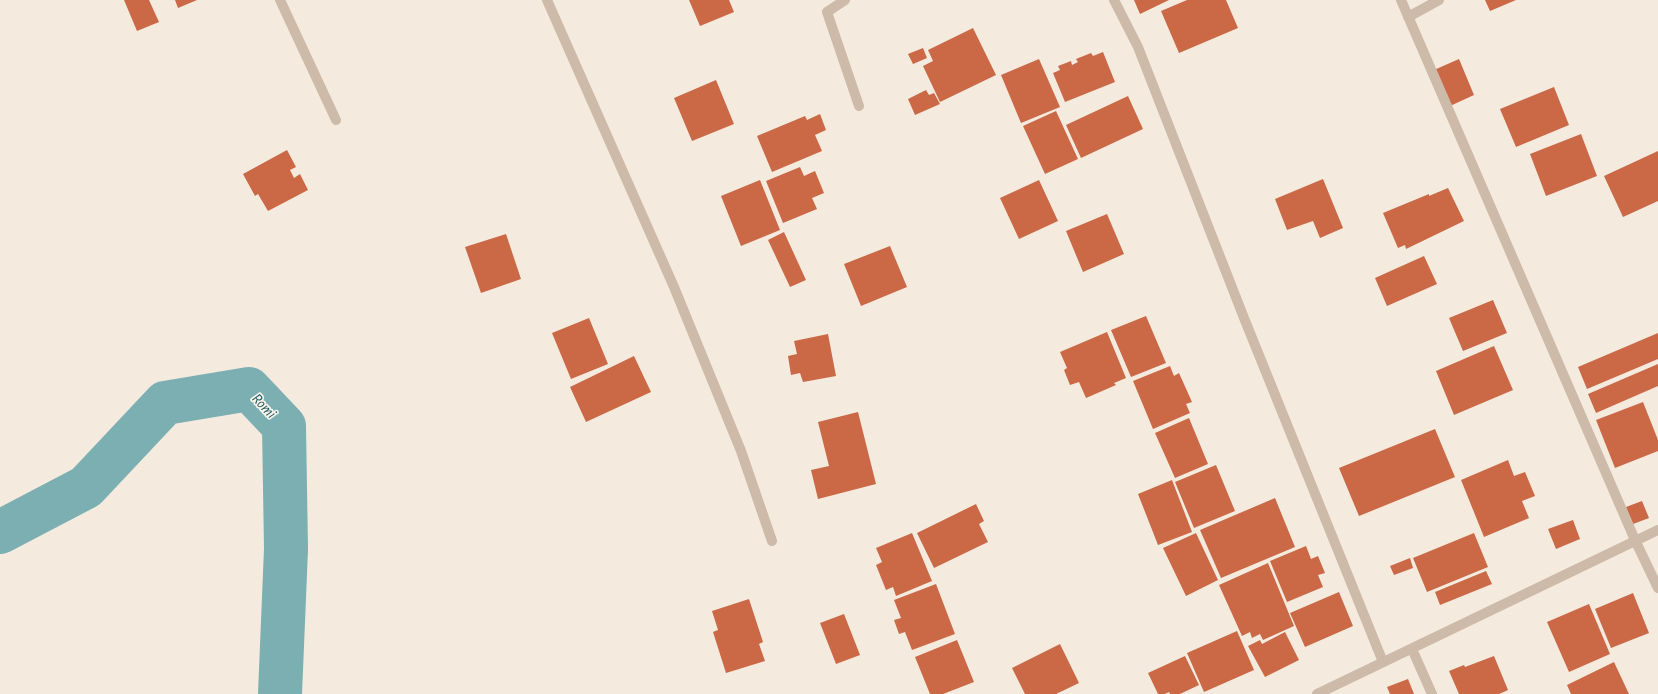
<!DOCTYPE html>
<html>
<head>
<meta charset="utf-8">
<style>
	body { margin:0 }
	canvas { display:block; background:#f4eade }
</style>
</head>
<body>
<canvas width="1658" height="694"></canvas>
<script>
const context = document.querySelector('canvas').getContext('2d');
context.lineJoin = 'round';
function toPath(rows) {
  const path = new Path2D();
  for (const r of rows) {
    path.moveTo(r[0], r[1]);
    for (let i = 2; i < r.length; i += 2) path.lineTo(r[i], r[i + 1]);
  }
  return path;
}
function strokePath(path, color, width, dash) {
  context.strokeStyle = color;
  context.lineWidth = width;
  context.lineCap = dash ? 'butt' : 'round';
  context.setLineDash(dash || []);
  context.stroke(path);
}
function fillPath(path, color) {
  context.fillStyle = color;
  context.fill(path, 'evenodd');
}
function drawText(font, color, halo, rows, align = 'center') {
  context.font = font + ' "Alegreya Sans",sans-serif';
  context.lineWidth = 3.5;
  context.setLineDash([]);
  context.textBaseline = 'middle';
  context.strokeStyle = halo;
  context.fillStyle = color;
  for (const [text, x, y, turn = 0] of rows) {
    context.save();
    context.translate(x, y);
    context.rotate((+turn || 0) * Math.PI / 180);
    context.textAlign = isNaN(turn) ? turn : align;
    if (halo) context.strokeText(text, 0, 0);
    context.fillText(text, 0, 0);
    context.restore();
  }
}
const river = toPath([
	[0,532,86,487,165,403,249,389,284,426,286,549,280,694]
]);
const building = toPath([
	[124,0,149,0,159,22,137,31],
	[175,0,197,0,178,8],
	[689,0,729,0,734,12,700,26],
	[1134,0,1169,0,1140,14],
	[1187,0,1226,0,1238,28,1179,53,1161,11],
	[1485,0,1516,0,1490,11],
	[973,28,996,75,940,102,923,66,933,61,928,50],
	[923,48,927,58,913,64,908,54],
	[1103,52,1115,82,1065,102,1053,73,1060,70,1058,66,1071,61,1072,65,1078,62,1076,59,1091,53,1093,56],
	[1039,59,1060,107,1021,123,1001,75],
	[1459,59,1474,95,1450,106,1434,70],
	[716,80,734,124,692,141,674,98],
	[1554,87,1569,125,1516,147,1500,109],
	[926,90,929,95,934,93,940,104,915,115,908,99],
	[1128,96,1143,129,1081,158,1066,125],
	[1056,111,1078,159,1045,174,1023,126],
	[820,114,826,130,815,135,822,151,772,172,757,136,805,116,807,120],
	[1581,134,1597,176,1546,196,1530,154],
	[287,150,296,167,290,170,294,178,300,174,308,190,268,211,258,194,255,196,243,174],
	[1658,151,1658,201,1623,217,1604,176],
	[800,167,804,176,815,171,824,193,812,198,817,209,783,223,766,181],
	[1323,179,1343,228,1320,238,1313,221,1287,230,1275,199],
	[760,180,780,230,741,246,721,196],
	[1039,180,1058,221,1019,239,1000,198],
	[1448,188,1464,221,1406,249,1405,245,1398,248,1383,213,1429,194,1429,196],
	[1107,214,1124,254,1083,272,1066,231],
	[784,232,806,280,790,287,768,240],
	[506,234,521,279,481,293,465,247],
	[890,246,907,287,861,306,844,264],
	[1424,256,1437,284,1387,306,1375,278],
	[1493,300,1507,333,1463,351,1449,318],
	[1146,316,1166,363,1131,377,1111,330],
	[589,318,608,364,571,379,552,333],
	[1107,332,1126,378,1114,383,1116,385,1086,398,1079,382,1070,385,1064,370,1067,368,1060,352],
	[1658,333,1658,359,1587,389,1578,367],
	[828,334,836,376,803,382,800,373,791,375,788,356,797,354,794,341],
	[1494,346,1513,390,1454,415,1436,371],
	[634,356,651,392,586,422,570,387],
	[1658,364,1658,386,1596,413,1588,394],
	[1170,366,1174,376,1179,373,1192,402,1186,404,1190,413,1153,429,1133,381],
	[1643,402,1658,440,1658,451,1615,468,1596,420],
	[858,412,876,484,818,499,811,470,829,466,818,422],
	[1189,418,1208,464,1175,478,1155,433],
	[1435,429,1455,477,1359,516,1339,468],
	[1508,460,1514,476,1525,472,1535,496,1522,501,1529,518,1484,537,1461,480],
	[1216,465,1235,511,1194,528,1175,482],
	[1172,480,1192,532,1158,545,1138,494],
	[1275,498,1295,547,1221,578,1200,530],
	[1642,501,1649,518,1633,524,1626,507],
	[976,504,984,521,979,524,988,542,934,568,917,533],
	[1573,520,1580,539,1556,549,1548,529],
	[912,533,932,581,896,596,893,587,886,590,876,565,882,562,876,548],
	[1196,533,1218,580,1186,596,1163,548],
	[1474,533,1488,567,1427,592,1413,558],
	[1306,546,1311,559,1318,556,1325,573,1318,575,1323,587,1287,602,1270,561],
	[1410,558,1413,568,1394,575,1390,566],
	[1268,563,1294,626,1263,640,1260,634,1252,638,1250,632,1242,636,1219,585],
	[1486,571,1492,584,1440,605,1435,592],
	[936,584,955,634,912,650,905,632,899,634,894,620,901,618,894,600],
	[1339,592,1353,626,1305,647,1290,613],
	[1633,593,1649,633,1611,648,1595,609],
	[749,599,763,642,759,644,765,661,726,673,713,632,718,630,712,611],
	[1589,604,1610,654,1569,672,1547,622],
	[844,614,860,655,836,664,820,623],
	[1237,631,1254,670,1204,692,1187,653],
	[1285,632,1299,660,1265,677,1248,646,1260,640,1262,644],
	[957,640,974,682,943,694,930,694,915,657],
	[1060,644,1079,683,1056,694,1025,694,1012,668],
	[1185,656,1199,685,1180,694,1170,694,1169,692,1165,694,1158,694,1148,673],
	[1494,656,1508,690,1499,694,1459,694,1449,671,1464,665,1465,667],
	[1614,662,1629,694,1571,694,1567,685],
	[1408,679,1414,694,1390,694,1387,687]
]);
const minor = toPath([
	[280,0,336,120],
	[547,0,674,287,741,451,772,541],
	[845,0,827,12,859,106],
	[1114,0,1138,47,1244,318,1383,662],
	[1401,0,1635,540,1658,588],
	[1408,17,1439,0],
	[1412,649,1432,694],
	[1317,694,1658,530]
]);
const waterNames = [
	["Romi",264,406,47]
];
strokePath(river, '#7cafb2', 44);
fillPath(building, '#cb6846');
strokePath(minor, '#cdbaa9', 10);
drawText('italic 15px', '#1d585e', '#fbf4eb', waterNames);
</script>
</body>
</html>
